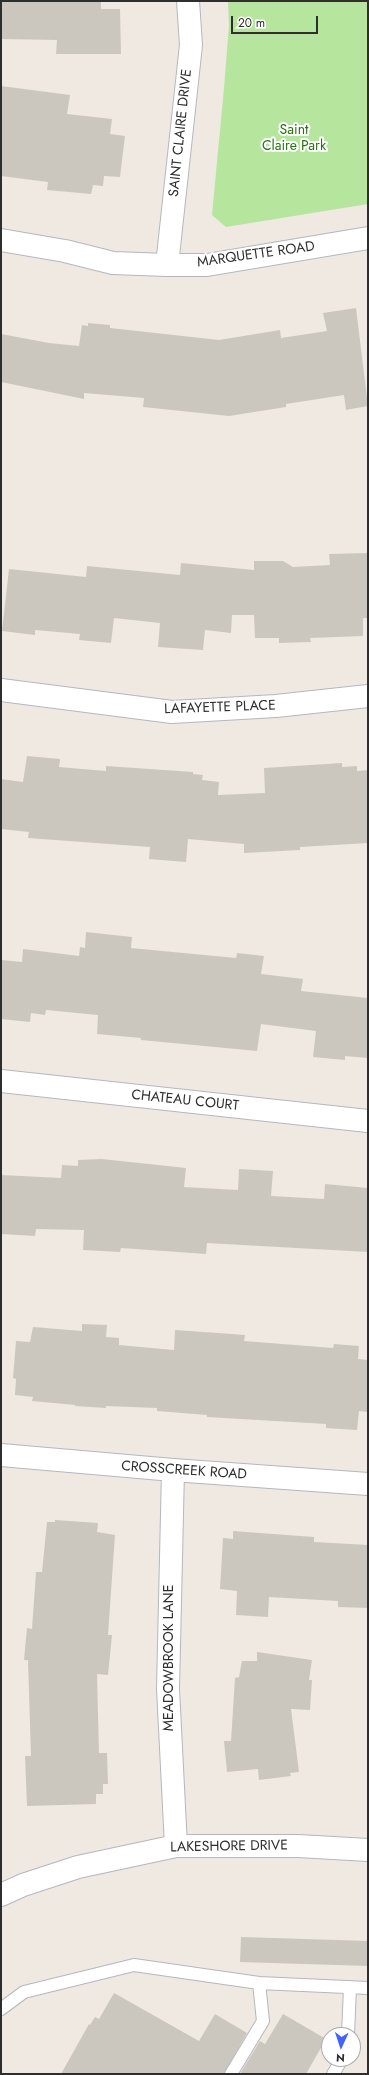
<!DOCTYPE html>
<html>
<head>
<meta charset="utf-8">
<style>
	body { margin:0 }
	#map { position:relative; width:369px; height:2075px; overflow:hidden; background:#efe9e1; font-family:Jost,sans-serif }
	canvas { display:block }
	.frame { position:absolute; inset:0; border:2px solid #2e2e2e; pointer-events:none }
	.north { position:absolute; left:321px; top:2027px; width:40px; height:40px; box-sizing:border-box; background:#fff; border:1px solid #ababab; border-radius:50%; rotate:183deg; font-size:11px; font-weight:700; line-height:16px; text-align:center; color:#2e2e2e }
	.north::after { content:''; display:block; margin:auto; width:14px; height:18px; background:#4264fb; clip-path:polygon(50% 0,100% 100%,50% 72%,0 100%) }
	.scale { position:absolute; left:231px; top:16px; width:87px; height:18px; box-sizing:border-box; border:2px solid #2e2e2e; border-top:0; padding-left:5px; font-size:12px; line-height:14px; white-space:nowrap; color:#2e2e2e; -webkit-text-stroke:3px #fff; paint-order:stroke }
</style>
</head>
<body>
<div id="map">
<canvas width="369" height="2075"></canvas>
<div class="frame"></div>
<div class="north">N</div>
<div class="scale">20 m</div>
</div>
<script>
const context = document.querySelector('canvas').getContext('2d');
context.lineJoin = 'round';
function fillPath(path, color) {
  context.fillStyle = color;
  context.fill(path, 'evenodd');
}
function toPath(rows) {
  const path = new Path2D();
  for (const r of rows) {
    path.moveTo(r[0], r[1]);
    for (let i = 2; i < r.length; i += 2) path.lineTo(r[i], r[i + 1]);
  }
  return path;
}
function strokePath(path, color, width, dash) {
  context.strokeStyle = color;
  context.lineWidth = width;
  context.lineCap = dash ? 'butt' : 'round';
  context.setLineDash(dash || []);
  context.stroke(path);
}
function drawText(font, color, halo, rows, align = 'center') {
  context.font = font + ' Jost,sans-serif';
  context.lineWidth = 4;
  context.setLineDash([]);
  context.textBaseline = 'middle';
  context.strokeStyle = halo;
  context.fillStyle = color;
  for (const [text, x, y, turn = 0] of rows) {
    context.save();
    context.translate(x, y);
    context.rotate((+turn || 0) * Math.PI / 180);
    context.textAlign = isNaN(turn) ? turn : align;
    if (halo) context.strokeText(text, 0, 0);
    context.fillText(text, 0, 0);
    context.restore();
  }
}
const green = toPath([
	[228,1,368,1,368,204,226,227,212,215,224,88,229,25]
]);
const building = toPath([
	[1,1,101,1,101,9,120,9,121,54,56,54,57,40,1,39],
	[1,86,70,95,67,114,112,119,110,134,125,136,120,177,104,176,103,186,93,185,91,194,47,190,48,182,1,176],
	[356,308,368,406,346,410,344,395,286,404,286,407,229,416,143,407,144,398,84,393,84,399,1,382,1,334,49,343,79,346,82,325,88,326,88,323,110,325,110,328,219,340,280,330,281,338,327,331,323,313],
	[368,553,368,618,363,618,363,636,310,638,311,642,279,643,279,638,255,638,254,615,232,615,231,633,205,630,203,650,158,647,160,623,114,618,111,643,79,640,80,634,35,630,35,635,2,631,9,569,86,577,87,566,180,575,181,563,254,570,254,561,283,561,293,567,330,565,329,554],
	[27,756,60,759,59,767,106,771,106,766,193,772,193,774,203,775,202,780,219,782,218,795,265,793,264,768,342,763,342,767,357,766,357,771,368,770,368,843,300,847,300,850,244,853,244,844,188,839,186,862,149,859,150,847,28,838,29,832,1,829,1,779,23,782],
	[86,932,132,937,131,948,236,958,237,953,264,956,261,974,303,979,301,991,368,998,368,1058,345,1056,345,1060,313,1057,316,1031,261,1024,257,1051,141,1040,141,1038,97,1034,98,1015,46,1010,45,1015,31,1013,30,1022,1,1019,1,960,22,962,23,949,79,956,80,947,85,948],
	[102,1159,186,1168,184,1187,238,1190,239,1169,273,1171,271,1196,324,1199,325,1184,368,1188,368,1252,207,1243,206,1254,121,1248,120,1252,83,1250,84,1230,36,1229,35,1236,1,1234,1,1175,61,1178,62,1165,78,1166,78,1160],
	[82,1324,107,1325,106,1337,119,1338,119,1345,174,1350,175,1330,245,1335,244,1341,333,1348,334,1344,359,1346,358,1359,368,1360,368,1412,359,1411,357,1430,326,1428,326,1424,207,1417,207,1415,157,1411,157,1408,106,1406,106,1408,75,1406,75,1405,32,1401,33,1397,15,1395,16,1379,13,1378,16,1341,30,1342,33,1327,82,1331],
	[55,1520,98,1523,97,1532,115,1535,108,1635,112,1635,108,1675,97,1674,99,1753,107,1753,108,1784,103,1784,103,1794,96,1794,96,1804,27,1806,25,1756,31,1756,28,1660,24,1660,27,1628,32,1629,36,1572,42,1572,47,1522,55,1522],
	[233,1531,314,1537,314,1542,368,1545,368,1608,338,1607,338,1601,269,1597,268,1617,236,1615,237,1591,220,1589,223,1538,233,1539],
	[257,1652,312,1660,309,1680,312,1680,310,1710,291,1709,299,1772,290,1773,291,1776,259,1780,258,1769,227,1772,224,1741,231,1741,235,1678,239,1677,242,1661,257,1661],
	[241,1937,368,1941,368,1966,240,1962],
	[114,1993,199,2041,215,2014,247,2033,224,2074,61,2074,89,2024,90,2025,95,2017,99,2019],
	[283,2014,326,2039,306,2074,240,2074,260,2041,265,2044]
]);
const service = toPath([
	[1,2009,24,1992,134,1965,259,1983,368,1988],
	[348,2035,350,1987],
	[231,2074,263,2021,259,1983],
	[333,2074,342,2059]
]);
const minor = toPath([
	[167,265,207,265,368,238],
	[1,690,172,712,276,706,368,696],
	[1,1455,173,1470,368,1484],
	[173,1470,168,1689,176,1846]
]);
const tertiary = toPath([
	[1,240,65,251,113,263,167,265,191,45,188,1],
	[1,1081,368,1121],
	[1,1895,23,1885,78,1867,176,1846,298,1846,368,1850]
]);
const parkNames = [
	["Saint",294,131],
	["Claire Park",294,147]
];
const streetNames = [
	["SAINT CLAIRE DRIVE",181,133,-84],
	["MARQUETTE ROAD",256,255,-8],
	["LAFAYETTE PLACE",220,708,-2],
	["CHATEAU COURT",185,1101,6],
	["CROSSCREEK ROAD",184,1471,4],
	["MEADOWBROOK LANE",170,1658,-90],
	["LAKESHORE DRIVE",229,1847,-1]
];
fillPath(green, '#b6e59e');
fillPath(building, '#cbc7bf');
strokePath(service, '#b4b7c1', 14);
strokePath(minor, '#b4b7c1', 24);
strokePath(tertiary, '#b4b7c1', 24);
strokePath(service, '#fff', 12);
strokePath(minor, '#fff', 22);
strokePath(tertiary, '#fff', 22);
drawText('14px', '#2c6e1b', '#fff', parkNames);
drawText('14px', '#2e2e2e', '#fff', streetNames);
</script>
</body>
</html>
